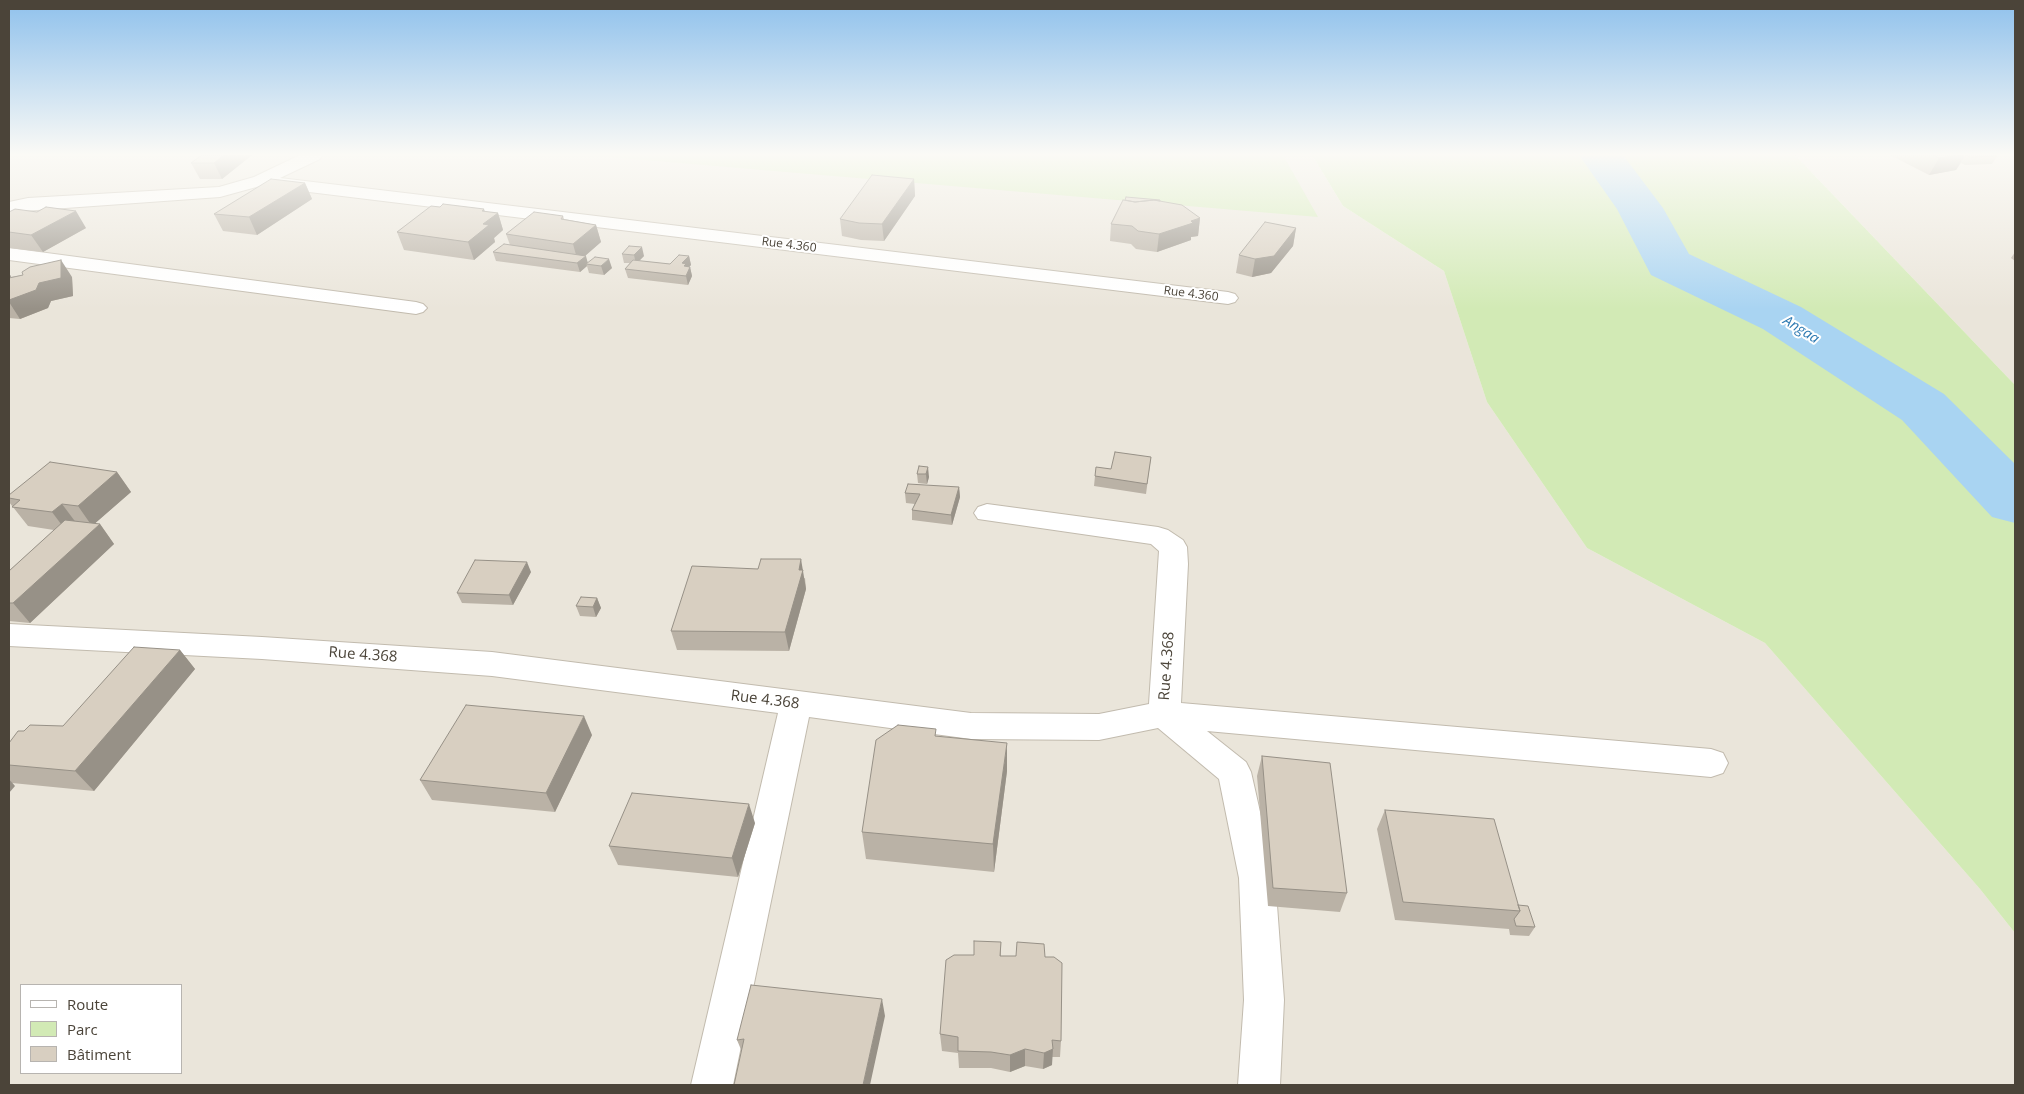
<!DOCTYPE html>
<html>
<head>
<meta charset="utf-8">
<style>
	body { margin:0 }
	#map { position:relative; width:2024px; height:1094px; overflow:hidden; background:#f6f3ec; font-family:"Open Sans",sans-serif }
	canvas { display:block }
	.frame { position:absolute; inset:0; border:10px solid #4b4439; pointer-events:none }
	.legend { position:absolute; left:20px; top:984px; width:162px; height:90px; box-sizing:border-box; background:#fff; border:1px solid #b7b4b0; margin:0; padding:6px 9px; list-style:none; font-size:15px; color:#4b4439 }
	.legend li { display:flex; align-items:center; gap:10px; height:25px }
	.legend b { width:25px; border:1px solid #b7b4b0 }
</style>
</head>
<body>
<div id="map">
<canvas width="2024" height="1094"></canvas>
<div class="frame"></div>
<ul class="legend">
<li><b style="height:6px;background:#fff"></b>Route</li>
<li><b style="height:14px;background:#d2eab5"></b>Parc</li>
<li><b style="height:14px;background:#d8cfc1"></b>Bâtiment</li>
</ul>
</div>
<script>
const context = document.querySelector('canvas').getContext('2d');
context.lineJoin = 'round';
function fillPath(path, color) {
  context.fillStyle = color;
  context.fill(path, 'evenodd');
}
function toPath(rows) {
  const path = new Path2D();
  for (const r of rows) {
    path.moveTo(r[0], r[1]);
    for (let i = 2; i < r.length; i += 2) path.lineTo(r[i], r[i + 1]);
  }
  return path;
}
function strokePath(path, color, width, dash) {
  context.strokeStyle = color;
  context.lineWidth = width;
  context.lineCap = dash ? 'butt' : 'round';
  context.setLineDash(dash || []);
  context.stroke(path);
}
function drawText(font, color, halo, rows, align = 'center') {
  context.font = font + ' "Open Sans",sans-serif';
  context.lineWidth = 4;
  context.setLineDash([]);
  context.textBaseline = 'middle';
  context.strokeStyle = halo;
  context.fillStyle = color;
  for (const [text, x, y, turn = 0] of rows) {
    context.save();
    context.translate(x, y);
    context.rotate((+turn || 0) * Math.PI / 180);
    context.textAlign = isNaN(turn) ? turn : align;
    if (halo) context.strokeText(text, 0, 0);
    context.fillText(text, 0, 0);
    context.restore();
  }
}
const residential = toPath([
	[9,155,1312,155,1343,206,1444,271,1487,402,1587,548,1765,643,1980,889,2015,933,2015,1085,9,1085],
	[21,985,181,985,181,1073,21,1073],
	[1795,155,2015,155,2015,385]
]);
const green = toPath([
	[585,155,1283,155,1318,217],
	[1312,155,1795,155,2015,385,2015,933,1980,889,1765,643,1587,548,1487,402,1444,271,1343,206]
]);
const river = toPath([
	[1579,155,1623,155,1663,208,1689,254,1801,307,1944,394,2015,464,2015,523,1992,517,1902,420,1763,329,1651,275,1617,209,1579,155]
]);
const minor = toPath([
	[300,155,322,155,320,159,280,178,1228,292,1235,294,1238,298,1235,302,1228,304,260,186,220,197,9,212,9,202,28,198,219,187,254,177,300,155],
	[9,248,416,302,423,304,427,308,423,312,416,314,9,260,9,248],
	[987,504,1158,527,1168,530,1183,540,1187,547,1188,564,1181,703,1711,749,1723,753,1728,763,1723,773,1711,777,1207,731,1246,762,1251,772,1275,878,1284,1000,1280,1085,1238,1085,1244,1000,1239,878,1219,779,1158,728,1099,740,971,739,809,717,733,1085,691,1085,778,713,492,676,262,659,9,646,9,624,262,637,492,652,971,713,1099,714,1149,704,1159,551,1151,544,978,519,974,513,978,507,987,504]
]);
const wall = toPath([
	[202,155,252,155,222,179,200,179,191,163],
	[1890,155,1996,155,1997,156,1992,164,1965,165,1961,163,1956,170,1929,175],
	[914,179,915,196,884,241,861,240,842,236,840,219],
	[305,183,312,199,257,235,223,231,214,214],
	[1160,201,1200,218,1198,236,1191,237,1191,240,1157,252,1136,249,1131,244,1110,241,1111,224],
	[440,207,498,213,503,230,494,238,495,242,474,260,404,250,397,232],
	[9,212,86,228,43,252,9,248],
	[563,216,564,219,596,225,601,242,585,256,588,263,612,268,604,275,589,273,587,266,580,272,496,261,493,252,510,245,506,234],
	[1296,228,1293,246,1271,273,1252,277,1236,273,1239,255],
	[2015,252,2015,261,2011,258],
	[622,254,644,256,639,261,670,264,689,256,691,265,689,267,690,267,692,276,688,285,628,278,625,269,630,263,624,263],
	[9,275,11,277,23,275,72,277,73,296,51,301,48,308,20,319,9,318],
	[1151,457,1146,494,1094,486,1095,476,1111,469],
	[919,466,929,477,927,484,918,483,917,474],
	[117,472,131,492,94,524,100,524,114,544,30,623,9,621,9,571,54,530,28,526,9,502,9,495],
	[959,487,960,497,952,525,912,520,912,510,915,504,906,503,905,493],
	[531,572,513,605,462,603,457,593],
	[805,578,806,589,789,651,677,650,671,631],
	[597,598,601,608,596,617,580,616,576,606],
	[180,650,195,669,94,791,12,783,9,779,9,743,24,731,63,726],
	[592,735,555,812,432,800,420,780],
	[936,736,1007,771,994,872,866,859,862,832],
	[1262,756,1347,893,1340,912,1268,906,1257,776],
	[1385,810,1518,905,1535,927,1529,936,1510,935,1509,929,1395,920,1377,829],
	[755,823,738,877,618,865,609,846],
	[1001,942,1001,956,1045,957,1061,1041,1060,1057,1052,1057,1052,1065,1043,1069,1025,1066,1010,1072,991,1068,959,1068,958,1053,942,1051,940,1034,974,955],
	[885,1016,742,1052,737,1040]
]);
const shadedWall = toPath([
	[224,155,252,155,222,179,214,163],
	[1958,155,1965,155,1956,170,1929,175,1939,158],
	[914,179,915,196,884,241,882,224],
	[305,183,312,199,257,235,249,217],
	[484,209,488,220,498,213,503,230,494,238,495,242,474,260,468,242,482,211],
	[76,211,86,228,43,252,31,235],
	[1200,218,1198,236,1191,237,1191,240,1157,252,1159,234,1191,221],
	[596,225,601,242,578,262,573,244],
	[1296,228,1293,246,1271,273,1252,277,1255,259],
	[642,247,644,256,636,264,634,255],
	[586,256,588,264,586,264,587,266,580,272,577,263],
	[689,256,691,265,687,269,682,263],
	[609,259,612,268,604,275,601,266],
	[61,260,72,277,73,296,51,301,48,308,20,319,9,302,10,275,22,293,39,283],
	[690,267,692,276,688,285,686,276],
	[928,467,929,477,927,484,926,474],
	[117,472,131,492,92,526,78,506],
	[959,487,960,497,952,525,951,515],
	[62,504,77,524,67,532,52,512],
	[100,524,114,544,30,623,13,603],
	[801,559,806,589,789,651,785,632],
	[527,562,531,572,513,605,509,595],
	[597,598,601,608,596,617,593,607],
	[180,650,195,669,94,791,75,771],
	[584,716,592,735,555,812,546,793],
	[1007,743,1007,771,994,872,993,844],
	[9,779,15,786,9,793],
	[749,804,755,823,738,877,732,858],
	[882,999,885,1016,870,1085,863,1085],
	[1025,1049,1025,1066,1010,1072,1010,1055],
	[1053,1049,1052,1065,1043,1069,1044,1053]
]);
const building = toPath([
	[202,155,224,155,214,163,191,163,202,155],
	[1933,155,1958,155,1939,158,1933,155],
	[1966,155,1996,155,1997,156,1970,157,1966,155],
	[872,175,914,179,882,224,859,223,840,219,872,175],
	[271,179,305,183,249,217,214,214,271,179],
	[1126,197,1160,200,1160,201,1154,200,1135,202,1125,200,1126,197],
	[1123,200,1135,202,1154,200,1182,205,1200,218,1191,221,1193,223,1159,234,1138,231,1132,226,1111,224,1123,200],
	[443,204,484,209,482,211,498,213,483,224,489,225,468,242,397,232,431,206,440,207,443,204],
	[46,207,76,211,31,235,9,232,9,212,15,209,37,212,46,207],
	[534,212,563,216,561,219,596,225,573,244,506,234,534,212],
	[1265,222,1296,228,1274,256,1255,259,1239,255,1265,222],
	[504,244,586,256,577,263,493,252,504,244],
	[629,246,642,247,634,255,622,254,629,246],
	[679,255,689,256,682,263,686,264,684,266,690,267,686,276,625,269,633,260,670,264,679,255],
	[595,257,609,259,601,266,586,264,595,257],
	[61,260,61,278,39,283,36,290,9,300,9,275,10,275,9,278,23,275,22,272,30,267,61,260],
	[1115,452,1151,457,1147,484,1095,476,1096,467,1111,469,1115,452],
	[50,462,117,472,78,506,62,504,52,512,12,507,20,500,9,498,9,495,50,462],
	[919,466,928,467,926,474,917,474,919,466],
	[908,484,959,487,951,515,912,510,920,494,905,493,908,484],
	[65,520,100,524,13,603,9,603,9,571,65,520],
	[761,559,801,559,799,570,803,570,785,632,671,631,692,566,758,569,761,559],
	[475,560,527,562,509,595,457,593,475,560],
	[581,597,597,598,593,607,576,606,581,597],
	[134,647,180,650,75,771,9,765,9,743,18,731,24,731,30,725,63,726,134,647],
	[466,705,584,716,546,793,420,780,466,705],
	[898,725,936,729,935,736,1007,743,993,844,862,832,876,740,898,725],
	[1262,756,1330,763,1347,893,1273,888,1262,756],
	[632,793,749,804,732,858,609,846,632,793],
	[1385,810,1494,819,1520,911,1403,902,1385,810],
	[1518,905,1528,906,1535,927,1516,926,1514,919,1520,911,1518,905],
	[974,941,1001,942,1000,956,1016,956,1017,942,1044,944,1045,957,1054,957,1062,963,1061,1041,1052,1040,1053,1049,1044,1053,1025,1049,1010,1055,991,1052,958,1051,958,1037,940,1034,946,960,954,955,974,955,974,941],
	[751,985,882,999,863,1085,734,1085,744,1039,737,1040,751,985]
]);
const farStreetnames = [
	["Rue 4.360",789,245,7],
	["Rue 4.360",1191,294,7]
];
const farWaternames = [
	["Angaa",1801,330,32]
];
const streetNames = [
	["Rue 4.368",363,655,4],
	["Rue 4.368",1167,666,-86],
	["Rue 4.368",765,700,7]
];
fillPath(residential, '#eae5da');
fillPath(green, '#d2eab5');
fillPath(river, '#a9d4f2');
strokePath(minor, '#c2bbae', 2);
fillPath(minor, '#fff');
fillPath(wall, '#bab2a6');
fillPath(shadedWall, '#979187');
fillPath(building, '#d8cfc1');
strokePath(building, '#979187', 1);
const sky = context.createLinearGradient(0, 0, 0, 309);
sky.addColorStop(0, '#8fc1ec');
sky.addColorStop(0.5, '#fbfaf6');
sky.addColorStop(1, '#fbfaf600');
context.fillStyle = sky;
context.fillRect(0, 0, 2024, 309);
drawText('12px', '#4b4439', '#fff', farStreetnames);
drawText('italic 14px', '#2e7ab2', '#fff', farWaternames);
drawText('15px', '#4b4439', '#fff', streetNames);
</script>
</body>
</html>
